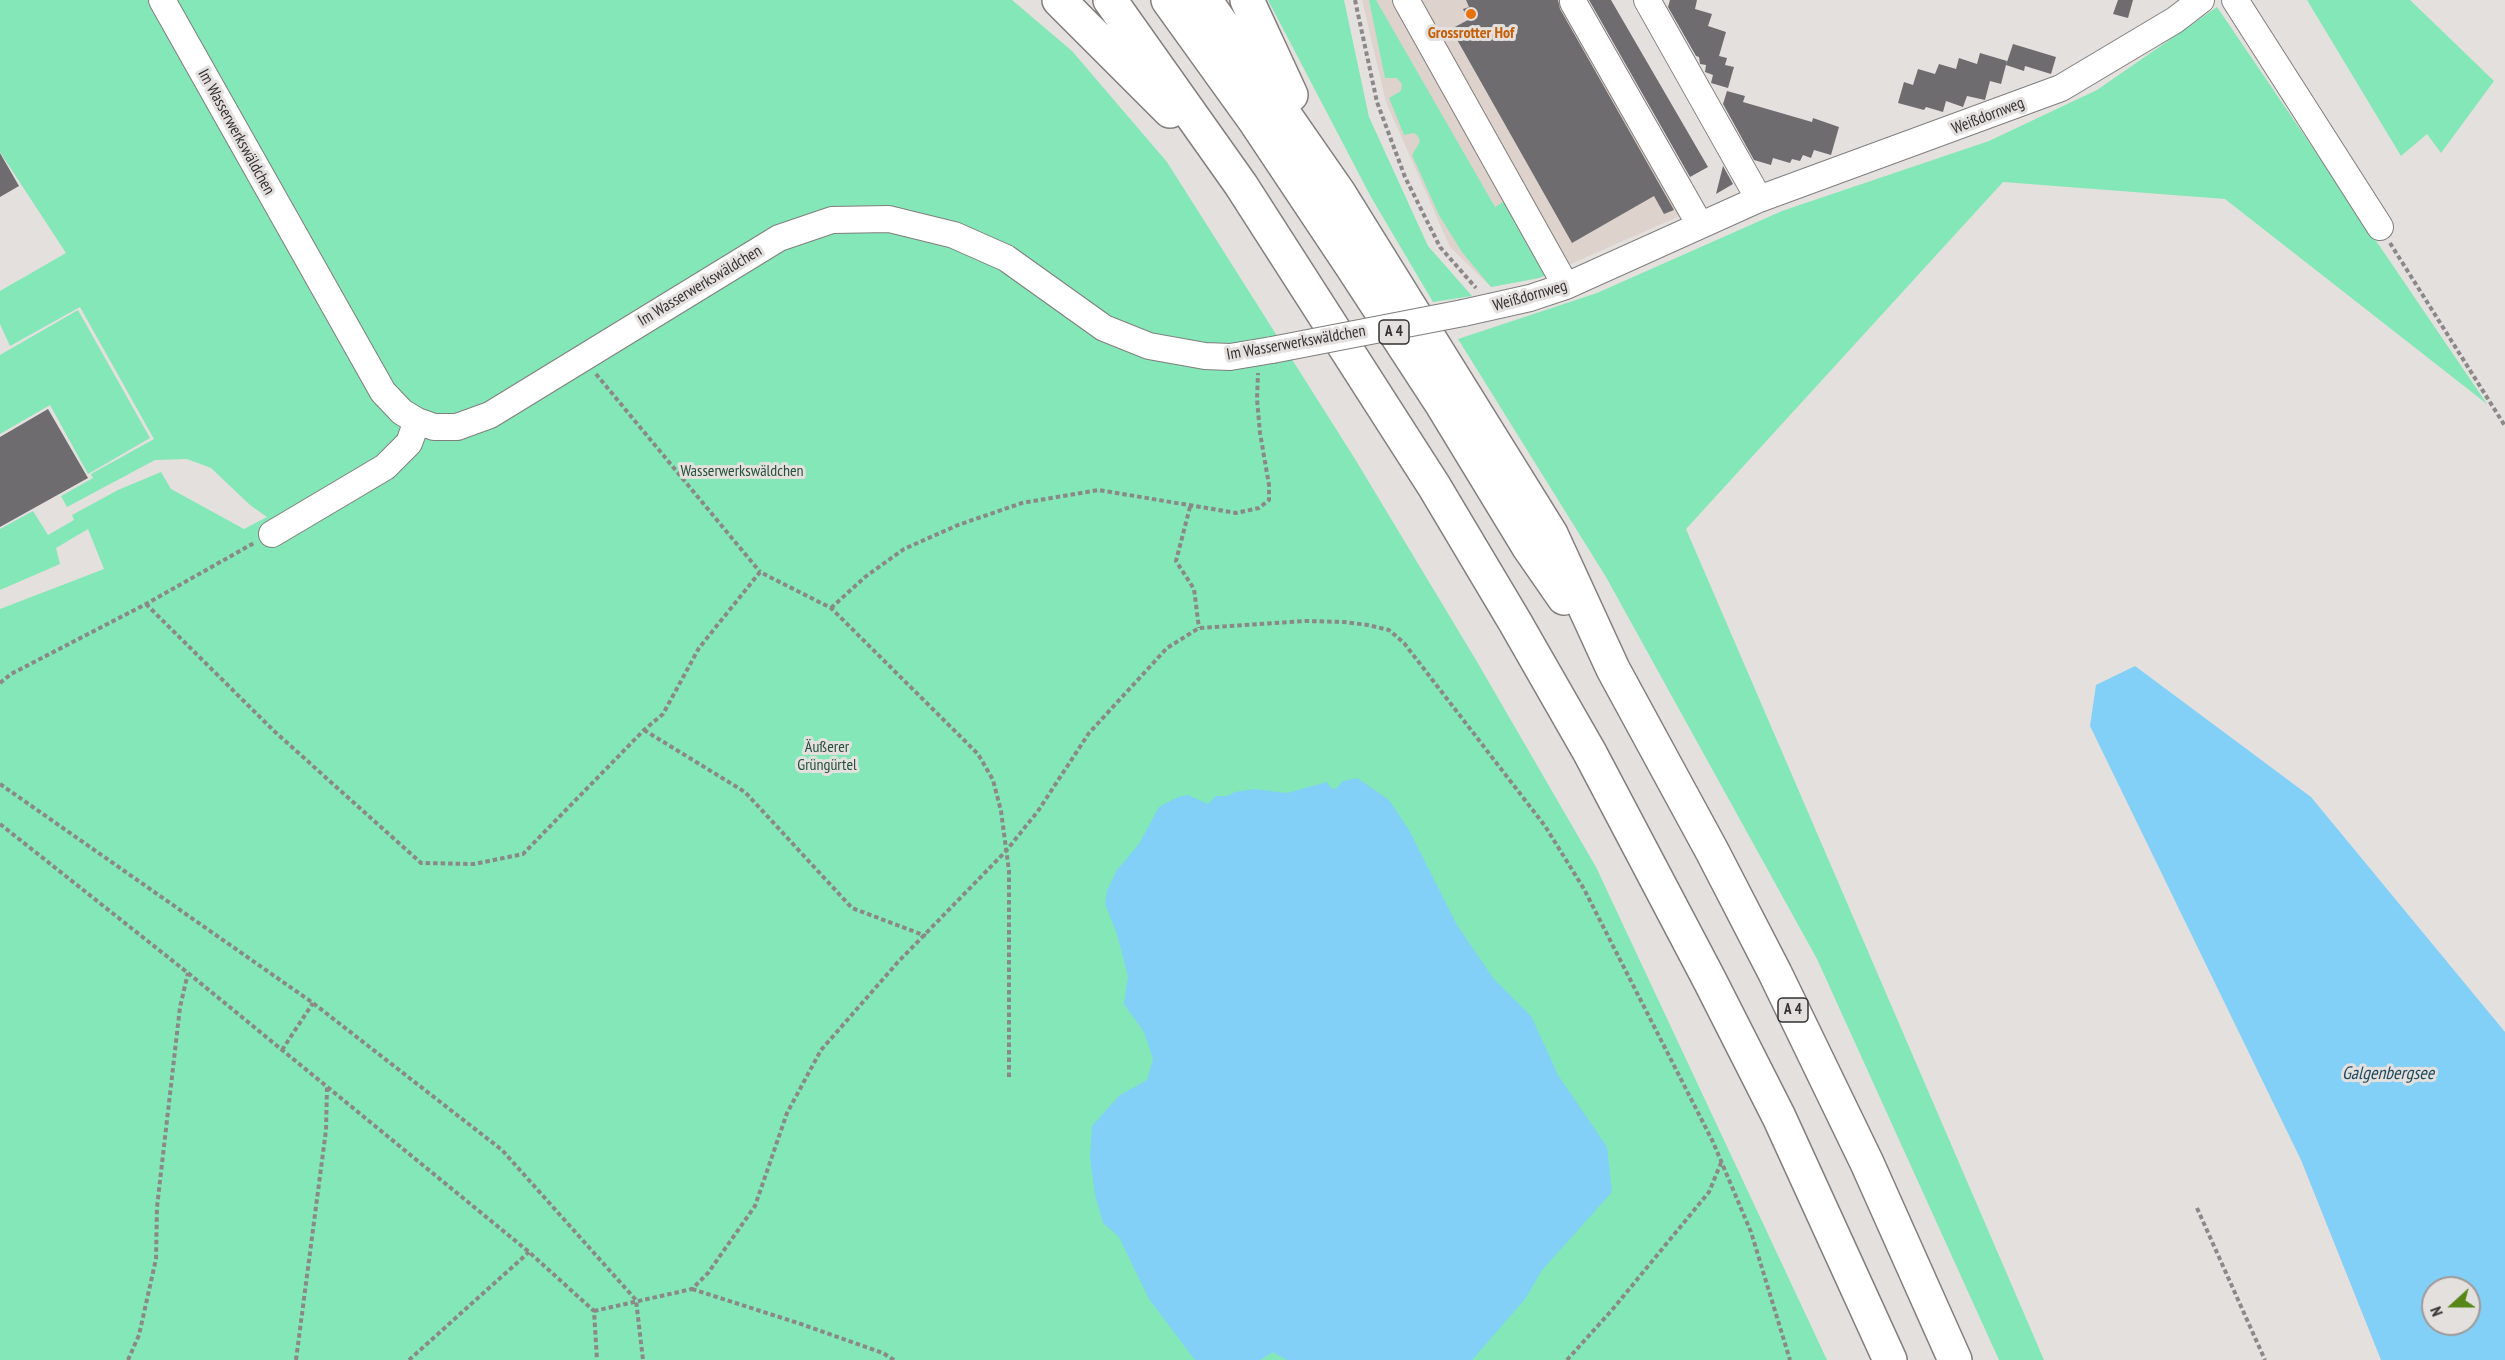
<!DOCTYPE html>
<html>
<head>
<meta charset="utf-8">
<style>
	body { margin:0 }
	#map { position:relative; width:2505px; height:1360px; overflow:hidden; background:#e4e0de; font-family:"PT Sans Narrow",sans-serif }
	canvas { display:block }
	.north { position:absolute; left:2421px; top:1276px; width:60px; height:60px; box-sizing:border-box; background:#e4e0de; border:2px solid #9d9a99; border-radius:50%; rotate:249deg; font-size:16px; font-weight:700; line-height:24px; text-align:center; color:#333231 }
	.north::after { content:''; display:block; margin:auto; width:21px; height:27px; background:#578617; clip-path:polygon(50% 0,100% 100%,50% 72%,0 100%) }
</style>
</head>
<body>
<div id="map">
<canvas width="2505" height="1360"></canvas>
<div class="north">N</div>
</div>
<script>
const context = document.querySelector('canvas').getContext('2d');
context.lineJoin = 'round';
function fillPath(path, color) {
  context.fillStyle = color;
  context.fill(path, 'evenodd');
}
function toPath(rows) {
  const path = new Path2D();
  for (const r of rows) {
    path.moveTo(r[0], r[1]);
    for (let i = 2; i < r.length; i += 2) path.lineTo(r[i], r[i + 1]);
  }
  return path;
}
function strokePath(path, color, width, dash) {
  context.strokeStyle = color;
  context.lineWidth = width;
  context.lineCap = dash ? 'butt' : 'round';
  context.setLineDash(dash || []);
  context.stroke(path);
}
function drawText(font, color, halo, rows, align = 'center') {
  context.font = font + ' "PT Sans Narrow",sans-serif';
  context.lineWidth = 6;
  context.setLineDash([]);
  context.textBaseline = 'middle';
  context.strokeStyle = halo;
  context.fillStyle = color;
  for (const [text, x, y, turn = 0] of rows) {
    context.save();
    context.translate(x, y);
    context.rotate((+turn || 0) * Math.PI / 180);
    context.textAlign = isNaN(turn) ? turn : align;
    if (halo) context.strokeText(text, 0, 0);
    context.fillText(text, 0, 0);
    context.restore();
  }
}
const built = toPath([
	[1362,0,1579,0,1698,208,1539,278,1491,287,1450,247,1386,102]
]);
const green = toPath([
	[0,0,1012,0,1072,51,1167,162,1355,459,1476,660,1596,867,1827,1360,0,1360,0,609,104,569,88,529,56,548,60,564,0,590,0,529,33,511,48,535,74,520,72,515,118,490,161,472,171,489,244,529,267,517,250,505,211,468,187,459,155,460,67,507,61,496,93,478,91,474,154,439,80,307,10,346,0,324,0,291,66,253,0,152],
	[1268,0,1344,0,1369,117,1428,246,1472,296,1433,302,1371,197],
	[1369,0,1376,0,1495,207,1508,199,1550,273,1539,278,1491,287,1462,252,1439,215,1412,155,1420,142,1418,136,1414,133,1404,135,1389,98,1401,91,1402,84,1397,78,1385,78],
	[2307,0,2410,0,2494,81,2441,153,2427,134,2401,156],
	[2217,7,2487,404,2225,199,2003,182,1686,529,2044,1360,1999,1360,1817,959,1606,577,1458,339,1597,293,1782,211,1989,141,2097,90],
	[78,310,150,438,88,474,50,405,0,434,0,355]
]);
const water = toPath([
	[2135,666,2311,797,2505,1032,2505,1360,2381,1360,2301,1160,2090,726,2096,685],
	[2433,1288,2469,1288,2469,1324,2433,1324],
	[1357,778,1389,800,1409,830,1457,925,1493,978,1531,1016,1558,1075,1607,1147,1612,1192,1542,1270,1525,1299,1472,1360,1287,1360,1273,1352,1260,1360,1195,1360,1149,1299,1119,1237,1103,1223,1095,1195,1090,1157,1092,1126,1120,1095,1147,1080,1153,1059,1144,1032,1124,1004,1128,976,1117,934,1105,904,1107,891,1117,870,1139,844,1159,807,1178,797,1188,795,1208,804,1216,796,1227,796,1235,792,1255,789,1287,793,1327,782,1331,788,1336,789,1343,781]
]);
const building = toPath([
	[1466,0,1558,0,1560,9,1674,210,1664,214,1654,196,1572,243,1451,29,1468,20,1463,9,1469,7],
	[1589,0,1611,0,1708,167,1690,177],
	[1670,0,1697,0,1695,9,1712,14,1708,26,1726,32,1719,56,1727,58,1725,65,1734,67,1728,88,1711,83,1713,75,1705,72,1706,65,1700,64,1699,57,1696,56,1668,7],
	[2118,0,2133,0,2128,18,2113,14],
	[2013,44,2056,57,2051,74,2025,66,2024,71,2006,65],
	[1980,53,2007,61,2001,84,1990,81,1985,100,1967,96,1963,107,1946,101,1943,112,1926,107,1924,110,1898,103,1904,82,1913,85,1918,69,1935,74,1939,64,1956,69,1959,58,1977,64],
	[1727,91,1745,96,1743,102,1812,122,1813,118,1839,127,1831,155,1814,150,1811,158,1803,155,1800,161,1792,159,1790,163,1773,158,1771,165,1754,160,1723,104],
	[0,153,19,186,0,197],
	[1723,166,1733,184,1716,194],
	[48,409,88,478,0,527,0,437]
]);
const path = toPath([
	[1355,0,1377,102,1405,177,1440,247,1476,288],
	[2390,243,2505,426],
	[596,374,760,572],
	[1190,507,1176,561,1194,589,1199,628],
	[146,604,274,731,421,863,474,864,523,854,644,730,663,714,699,648,760,572,831,608,978,754,993,780,1001,811,1009,871,1009,1078],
	[831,608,865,577,904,549,958,525,1022,503,1099,490,1236,513,1259,508,1269,500,1269,485,1260,433,1257,399,1258,373],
	[0,683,11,674,146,604,254,543],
	[644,730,745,792,852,908,926,936],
	[0,784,313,1003,502,1150,636,1300,643,1360],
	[0,824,188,973,529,1252,594,1311,597,1360],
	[282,1050,313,1003],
	[2197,1208,2265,1360],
	[692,1289,801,1324,883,1353,894,1360],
	[594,1311,692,1289,708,1273,755,1206,787,1113,821,1050,898,962,1006,851,1038,811,1089,733,1167,648,1199,628,1305,621,1344,622,1368,625,1389,630,1404,643,1545,826,1584,889,1713,1142,1751,1232,1790,1360],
	[128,1360,139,1335,156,1259,157,1207,180,1007,188,973],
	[296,1360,326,1130,327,1087],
	[409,1360,529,1252],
	[1567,1360,1612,1310,1709,1192,1721,1163]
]);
const minor = toPath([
	[162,0,383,392,402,412,417,421,434,427,457,427,490,415,779,238,832,220,889,219,954,235,1006,258,1104,328,1149,346,1205,356,1230,357,1272,350],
	[1406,0,1566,286],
	[1647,0,1759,199],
	[2235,0,2380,227],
	[1573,2,1700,225],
	[1463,313,1530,298,1566,286,1759,199,2061,88,2175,20,2201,0],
	[272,534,385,467,409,443,417,421]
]);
const highway = toPath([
	[1059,0,1170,111],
	[1110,0,1241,185,1434,486,1515,622,1590,753,1709,979,1779,1117,1890,1360],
	[1168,0,1255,121,1351,265,1441,403,1528,546,1564,598],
	[1205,0,1339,193,1551,534,1613,669,1712,851,1775,973,1867,1163,1955,1360],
	[1247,0,1291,95]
]);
const minorBridge = toPath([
	[1272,350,1463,313]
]);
const markers = [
	[1471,14,6,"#e8710a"]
];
const shields = [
	[1394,332,30],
	[1793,1010,30]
];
const shieldNames = [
	["A 4",1394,332],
	["A 4",1793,1010]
];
const foodNames = [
	["Grossrotter Hof",1471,33]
];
const streetNames = [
	["Weißdornweg",1988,116,-21],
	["Im Wasserwerkswäldchen",236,132,61],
	["Im Wasserwerkswäldchen",700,286,-31],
	["Weißdornweg",1530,296,-16],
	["Im Wasserwerkswäldchen",1296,343,-10]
];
const parkNames = [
	["Wasserwerkswäldchen",742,471],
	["Äußerer",827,747],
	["Grüngürtel",827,765]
];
const waterNames = [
	["Galgenbergsee",2388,1074]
];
fillPath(built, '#ded2cd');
fillPath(green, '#83e7b7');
fillPath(water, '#82d0f8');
fillPath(building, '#6e6c6f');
strokePath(minor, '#817e7c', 28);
strokePath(highway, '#817e7c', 36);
strokePath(path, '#8b8987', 4, [4.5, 3]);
strokePath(minor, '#fff', 26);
strokePath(highway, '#fff', 33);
strokePath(minorBridge, '#817e7c', 28, []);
strokePath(minorBridge, '#fff', 26);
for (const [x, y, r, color] of markers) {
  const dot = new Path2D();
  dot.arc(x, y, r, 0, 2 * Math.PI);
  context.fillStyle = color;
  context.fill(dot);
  strokePath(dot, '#e4e0de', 2);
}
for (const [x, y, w] of shields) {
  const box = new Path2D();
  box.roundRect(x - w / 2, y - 12, w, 24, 4.5);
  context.fillStyle = '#e4e0de';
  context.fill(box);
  strokePath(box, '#333231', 1.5);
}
drawText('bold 15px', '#333231', null, shieldNames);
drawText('bold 16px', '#c56008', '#e4e0de', foodNames);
drawText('16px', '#333231', '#e4e0de', streetNames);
drawText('16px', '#25503c', '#e4e0de', parkNames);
drawText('italic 18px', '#1f4a5f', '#e4e0de', waterNames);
</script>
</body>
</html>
